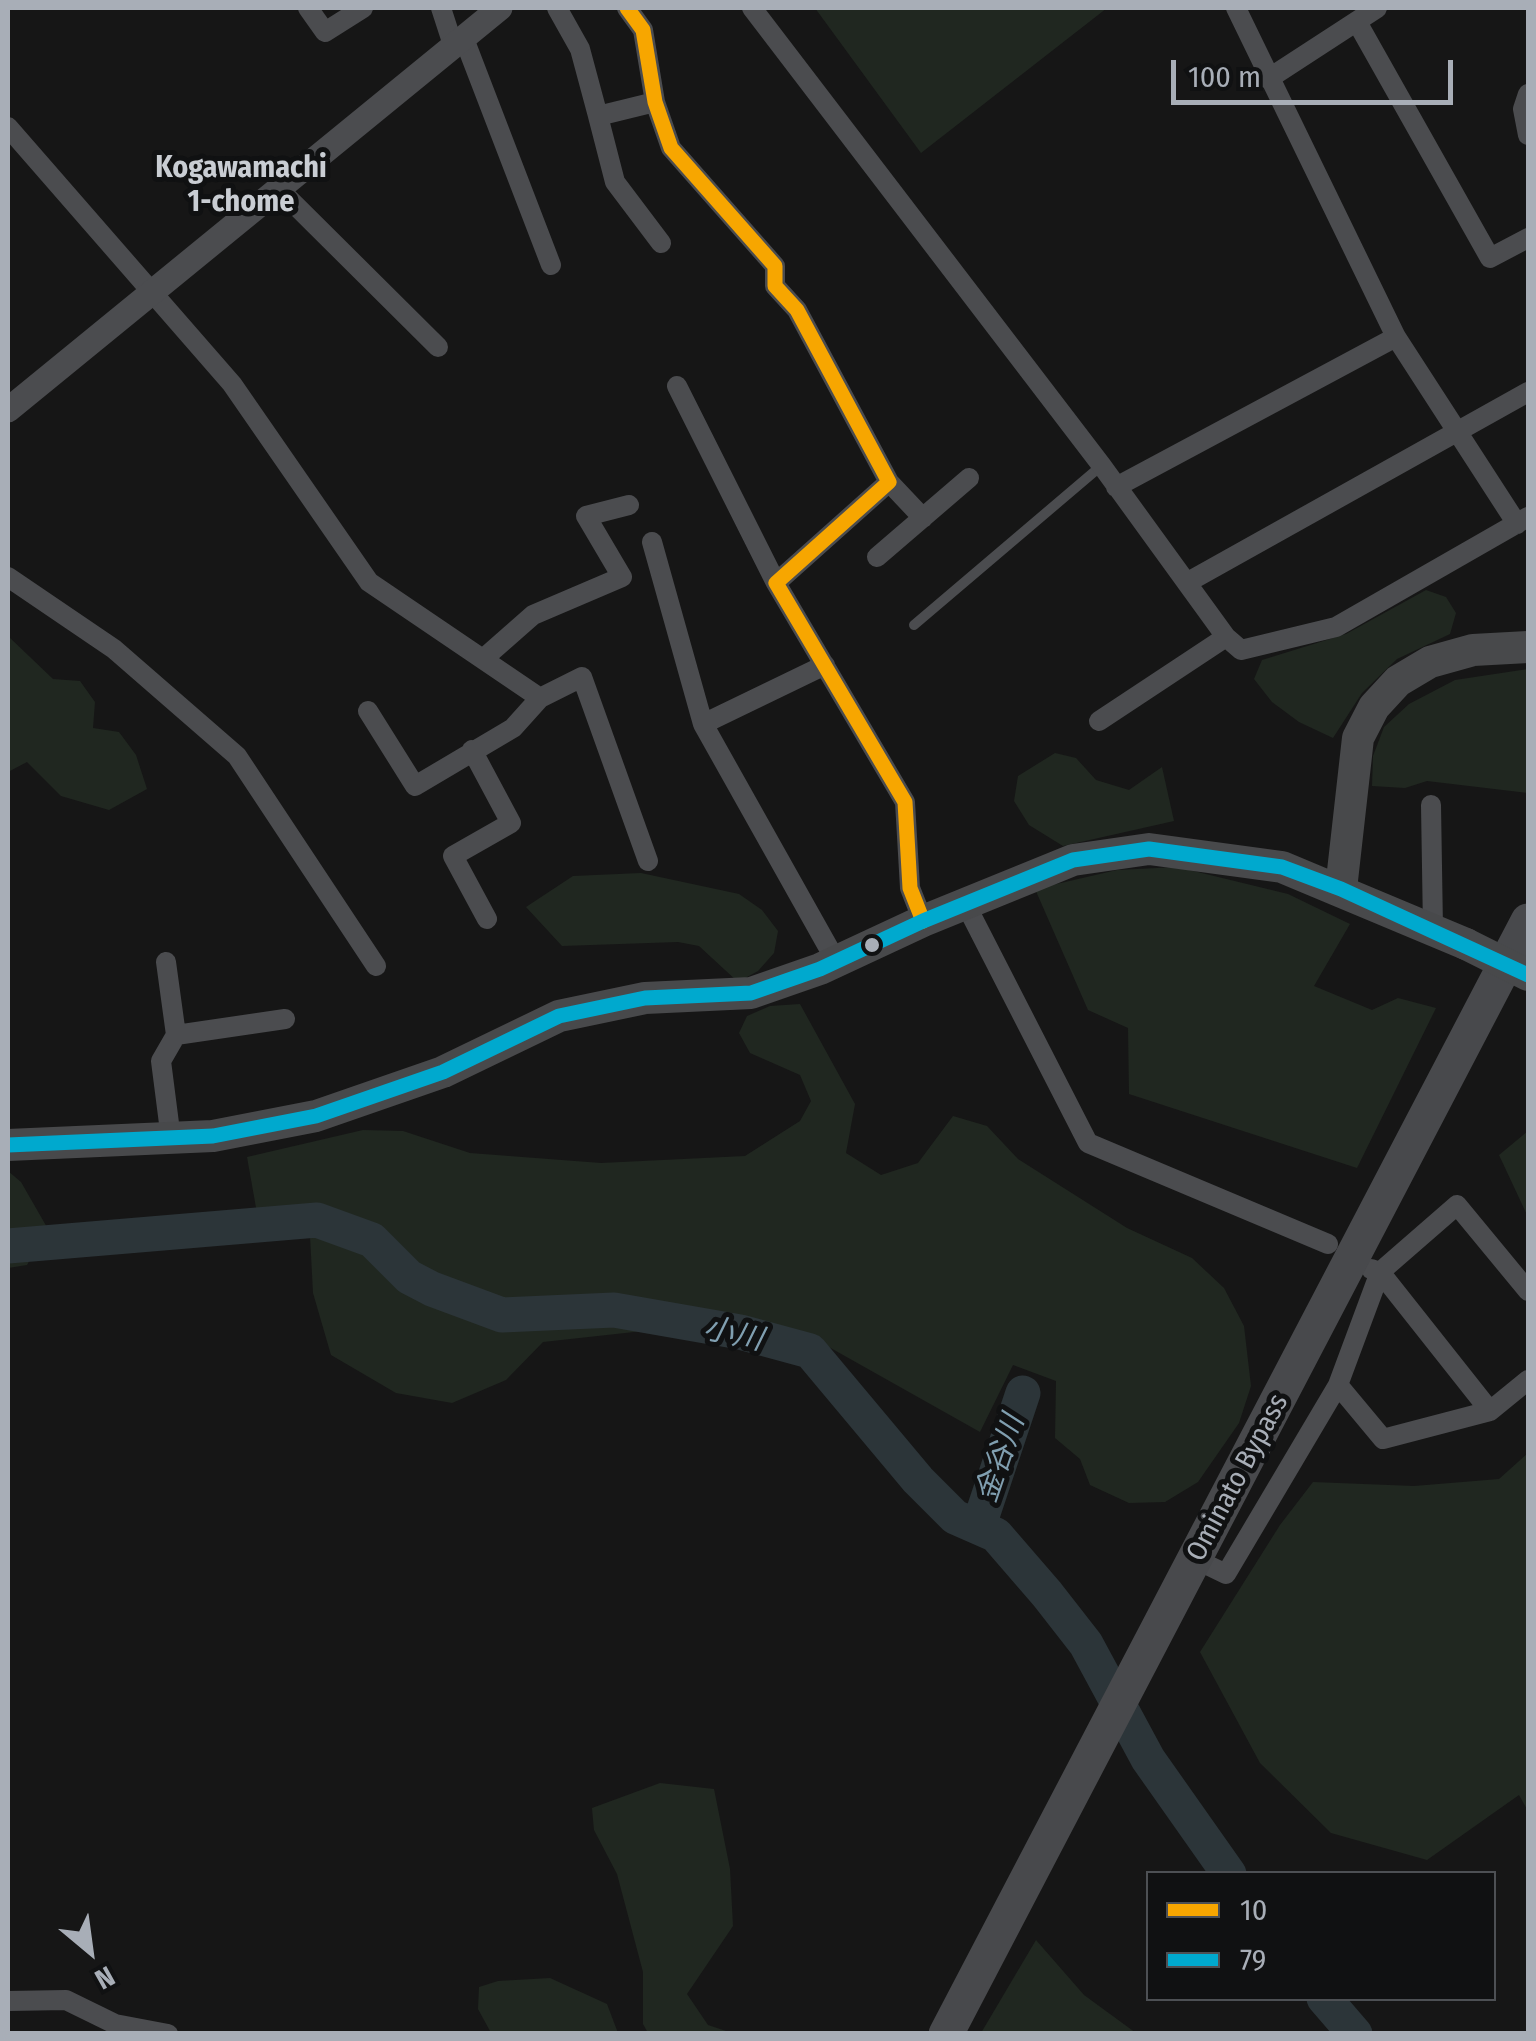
<!DOCTYPE html>
<html>
<head>
<meta charset="utf-8">
<style>
	body { margin:0 }
	#map { position:relative; width:1536px; height:2041px; overflow:hidden; background:#161616; font-family:"Fira Sans Condensed",sans-serif }
	canvas { display:block }
	.frame { position:absolute; inset:0; border:10px solid #a8aeb7; pointer-events:none }
	.legend { position:absolute; left:1146px; top:1871px; width:350px; height:130px; box-sizing:border-box; background:#101112; border:2px solid #4d5054; margin:0; padding:12px 18px; list-style:none; font-size:30px; color:#a8aeb7 }
	.legend li { display:flex; align-items:center; gap:20px; height:50px }
	.legend b { width:50px; border:2px solid #4d5054 }
	.north { position:absolute; left:40px; top:1901px; width:100px; height:100px; -webkit-text-stroke:8px #101112; paint-order:stroke; rotate:151deg; font-size:28px; font-weight:700; line-height:40px; text-align:center; color:#a8aeb7 }
	.north::after { content:''; display:block; margin:auto; width:35px; height:45px; background:#a8aeb7; clip-path:polygon(50% 0,100% 100%,50% 72%,0 100%) }
	.scale { position:absolute; left:1171px; top:60px; width:282px; height:45px; box-sizing:border-box; border:5px solid #a8aeb7; border-top:0; padding-left:12px; font-size:30px; line-height:35px; white-space:nowrap; color:#a8aeb7; -webkit-text-stroke:8px #101112; paint-order:stroke }
</style>
</head>
<body>
<div id="map">
<canvas width="1536" height="2041"></canvas>
<div class="frame"></div>
<ul class="legend">
<li><b style="height:12px;background:#f7a600"></b>10</li>
<li><b style="height:12px;background:#00a9ce"></b>79</li>
</ul>
<div class="north">N</div>
<div class="scale">100 m</div>
</div>
<script>
const context = document.querySelector('canvas').getContext('2d');
context.lineJoin = 'round';
function fillPath(path, color) {
  context.fillStyle = color;
  context.fill(path, 'evenodd');
}
function toPath(rows) {
  const path = new Path2D();
  for (const r of rows) {
    path.moveTo(r[0], r[1]);
    for (let i = 2; i < r.length; i += 2) path.lineTo(r[i], r[i + 1]);
  }
  return path;
}
function strokePath(path, color, width, dash) {
  context.strokeStyle = color;
  context.lineWidth = width;
  context.lineCap = dash ? 'butt' : 'round';
  context.setLineDash(dash || []);
  context.stroke(path);
}
function drawText(font, color, halo, rows, align = 'center') {
  context.font = font + ' "Fira Sans Condensed","Noto Sans JP",sans-serif';
  context.lineWidth = 10;
  context.setLineDash([]);
  context.textBaseline = 'middle';
  context.strokeStyle = halo;
  context.fillStyle = color;
  for (const [text, x, y, turn = 0] of rows) {
    context.save();
    context.translate(x, y);
    context.rotate((+turn || 0) * Math.PI / 180);
    context.textAlign = isNaN(turn) ? turn : align;
    if (halo) context.strokeText(text, 0, 0);
    context.fillText(text, 0, 0);
    context.restore();
  }
}
const green = toPath([
	[815,8,1107,8,921,153],
	[1426,590,1446,597,1456,613,1450,634,1397,659,1362,693,1333,738,1299,722,1272,702,1254,679,1262,660,1346,634],
	[8,636,53,679,80,681,95,702,93,728,119,732,136,755,147,789,109,810,61,796,27,762,8,772],
	[1528,669,1528,793,1427,781,1405,788,1372,786,1373,756,1384,727,1409,704,1455,680],
	[1055,753,1076,758,1096,780,1129,790,1162,767,1174,821,1063,846,1029,825,1014,801,1018,776],
	[1177,867,1288,894,1350,924,1314,986,1372,1010,1398,998,1436,1008,1357,1168,1129,1094,1128,1028,1088,1010,1035,889,1117,870],
	[641,873,739,894,762,910,778,931,774,953,758,971,738,982,699,946,678,942,562,946,526,907,573,876],
	[800,1004,855,1104,846,1153,881,1175,918,1163,953,1116,987,1126,1018,1159,1127,1228,1192,1258,1224,1288,1244,1326,1251,1386,1239,1423,1198,1482,1165,1502,1129,1503,1090,1485,1080,1459,1055,1438,1056,1381,1013,1365,980,1432,804,1333,716,1323,543,1342,506,1380,452,1403,396,1393,331,1355,313,1293,310,1236,260,1230,247,1157,363,1130,403,1131,470,1153,601,1163,745,1156,800,1121,811,1101,800,1075,750,1053,739,1033,747,1016,770,1006],
	[1528,1131,1528,1217,1499,1155],
	[8,1171,21,1182,48,1229,27,1265,8,1268],
	[1528,1453,1528,1811,1519,1795,1427,1860,1331,1833,1260,1763,1200,1652,1280,1525,1313,1482,1414,1486,1499,1479],
	[660,1783,714,1789,730,1869,733,1926,687,1994,708,2025,732,2033,648,2033,643,2024,643,1972,617,1874,594,1830,592,1808],
	[1036,1940,1084,1995,1136,2033,981,2033],
	[550,1978,607,2004,618,2033,490,2031,478,2009,479,1987,498,1981]
]);
const river = toPath([
	[8,1246,317,1220,372,1240,409,1277,432,1289,502,1315,614,1310,740,1332,810,1351,918,1480,955,1517,996,1535,1047,1594,1086,1644,1148,1759,1229,1874],
	[979,1525,1023,1393],
	[1324,1998,1355,2034]
]);
const service = toPath([
	[914,625,1101,466]
]);
const minor = toPath([
	[308,8,325,32,363,8],
	[441,8,453,45],
	[557,8,580,49,598,116,655,102],
	[627,8,643,30,655,102,671,148,775,266,775,286,797,310,889,482,776,583,905,802,910,888,923,921],
	[752,8,1102,466,1226,637,1241,650,1336,627,1528,517],
	[1236,8,1396,337,1517,524],
	[1357,22,1490,258,1528,238],
	[463,36,551,265],
	[1268,79,1377,8],
	[1528,94,1523,109,1528,135],
	[598,116,615,182,661,243],
	[8,127,232,384,369,582,540,698,582,677,648,861],
	[277,187,438,347],
	[677,386,776,583],
	[889,482,923,518],
	[1116,487,1396,337],
	[652,542,703,724],
	[877,557,969,478],
	[8,577,114,649,237,756,376,966],
	[1188,582,1528,392],
	[483,659,533,615,622,577,586,516,629,505],
	[825,665,703,724,836,961],
	[368,711,415,786,513,728,540,698],
	[1099,721,1226,637],
	[472,750,511,823,453,856,487,919],
	[1431,805,1433,929],
	[965,903,1088,1143,1328,1244],
	[166,962,176,1035,161,1061,171,1139],
	[176,1035,285,1019],
	[1371,1269,1380,1272,1490,1411],
	[1338,1385,1383,1439,1490,1411,1528,1380],
	[1195,1559,1226,1574,1338,1385,1380,1272,1457,1205,1528,1291],
	[8,2001,66,2000,115,2024,168,2034]
]);
const tertiary = toPath([
	[8,410,500,8]
]);
const primary = toPath([
	[1341,889,1358,738,1374,707,1398,681,1430,662,1473,650,1528,647],
	[8,1145,213,1136,316,1116,443,1072,559,1016,645,998,751,993,820,969,923,921,1073,860,1149,849,1282,867,1466,944]
]);
const trunk = toPath([
	[946,2034,1528,921]
]);
const primaryBridge = toPath([
	[1466,944,1528,975]
]);
const bus1 = toPath([
	[627,8,643,30,655,102,671,148,775,266,775,286,797,310,889,482,776,583,905,802,910,888,923,921]
]);
const bus2 = toPath([
	[8,1145,213,1136,316,1116,443,1072,559,1016,645,998,751,993,820,969,923,921,1073,860,1149,849,1282,867,1341,889,1528,975]
]);
const markers = [
	[872,945,9,"#a8aeb7"]
];
const streetNames = [
	["Ominato Bypass",1238,1478,-62]
];
const neighbourhoodNames = [
	["Kogawamachi",241,169],
	["1-chome",241,203]
];
const waterNames = [
	["小川",733,1335,12],
	["金谷川",1001,1459,-71]
];
fillPath(green, '#202720');
strokePath(river, '#2c3539', 35);
strokePath(service, '#4b4c4f', 10);
strokePath(minor, '#4b4c4f', 20);
strokePath(tertiary, '#4b4c4f', 25);
strokePath(primary, '#48494b', 32);
strokePath(trunk, '#48494c', 35);
strokePath(primaryBridge, '#48494b', 32);
strokePath(bus1, '#f7a600', 15);
strokePath(bus2, '#00a9ce', 15);
for (const [x, y, r, color] of markers) {
  const dot = new Path2D();
  dot.arc(x, y, r, 0, 2 * Math.PI);
  context.fillStyle = color;
  context.fill(dot);
  strokePath(dot, '#101112', 4);
}
drawText('28px', '#a8aeb7', '#101112', streetNames);
drawText('bold 30px', '#c9cdd3', '#101112', neighbourhoodNames);
drawText('italic 30px', '#809fb0', '#101112', waterNames);
</script>
</body>
</html>
